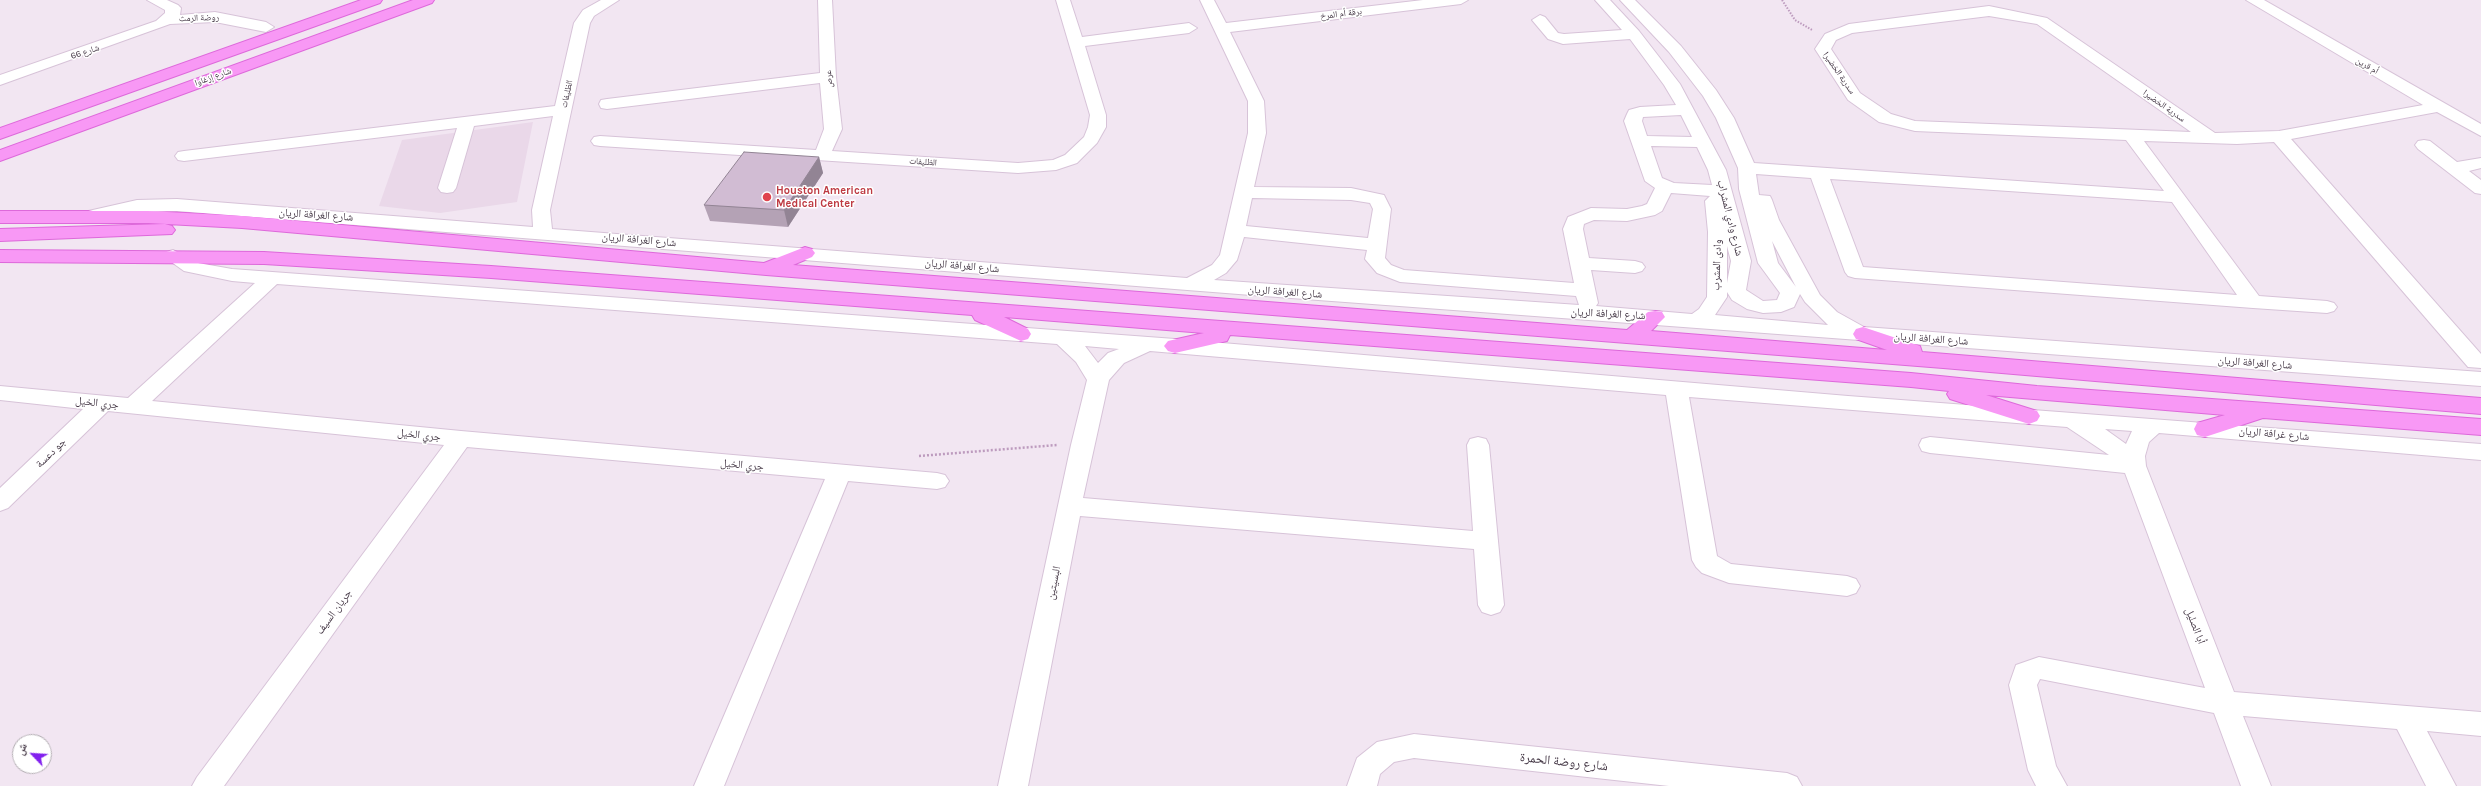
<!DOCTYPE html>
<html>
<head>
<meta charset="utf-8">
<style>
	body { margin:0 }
	#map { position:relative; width:2481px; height:786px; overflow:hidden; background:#f2e6f2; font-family:Karla,"Noto Naskh Arabic",sans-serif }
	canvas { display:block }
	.north { position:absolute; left:12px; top:734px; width:40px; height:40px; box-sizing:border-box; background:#fff; border:1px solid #b4afb4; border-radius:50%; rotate:295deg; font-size:11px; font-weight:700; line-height:16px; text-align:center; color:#433644 }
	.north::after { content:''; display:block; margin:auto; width:14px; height:18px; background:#8221ee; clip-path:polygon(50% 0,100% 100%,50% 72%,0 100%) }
</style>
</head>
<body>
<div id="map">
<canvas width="2481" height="786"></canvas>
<div class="north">ش</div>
</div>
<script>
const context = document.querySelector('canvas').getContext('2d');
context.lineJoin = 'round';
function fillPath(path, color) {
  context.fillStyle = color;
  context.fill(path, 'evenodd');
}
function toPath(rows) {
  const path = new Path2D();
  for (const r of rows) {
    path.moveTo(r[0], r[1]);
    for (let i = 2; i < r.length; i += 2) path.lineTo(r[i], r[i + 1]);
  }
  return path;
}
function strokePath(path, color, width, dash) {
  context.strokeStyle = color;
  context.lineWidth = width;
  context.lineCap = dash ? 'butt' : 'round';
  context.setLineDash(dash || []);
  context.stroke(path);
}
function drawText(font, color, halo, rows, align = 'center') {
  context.font = font + ' Karla,"Noto Naskh Arabic",sans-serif';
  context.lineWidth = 3;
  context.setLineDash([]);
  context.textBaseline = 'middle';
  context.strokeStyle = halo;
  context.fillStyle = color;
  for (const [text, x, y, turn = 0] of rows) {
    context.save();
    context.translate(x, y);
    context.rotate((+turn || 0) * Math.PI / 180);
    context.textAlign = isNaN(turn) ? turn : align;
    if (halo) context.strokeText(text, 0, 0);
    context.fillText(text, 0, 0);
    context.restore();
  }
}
const residential = toPath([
	[533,122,517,202,440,213,379,206,402,140]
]);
const pathFar1 = toPath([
	[1782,0,1795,20,1812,30]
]);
const path = toPath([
	[919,456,1057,445]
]);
const minor = toPath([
	[147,0,167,0,178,5,181,8,180,15,215,12,266,22,274,27,266,32,215,22,170,24,0,85,0,75,156,21,165,13,165,10,147,0],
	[601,0,619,0,594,16,590,23,550,210,552,229,1187,278,1212,265,1220,255,1248,133,1248,101,1200,0,1214,0,1226,23,1423,0,1468,0,1461,4,1230,32,1264,101,1266,133,1254,187,1351,188,1384,195,1391,209,1385,258,1391,265,1404,270,1574,283,1563,229,1568,217,1591,208,1627,209,1642,206,1647,204,1655,188,1645,181,1624,121,1627,114,1629,110,1640,107,1676,105,1664,85,1630,39,1563,44,1548,39,1532,20,1540,15,1545,17,1558,33,1564,34,1622,30,1595,0,1610,0,1639,31,1680,84,1726,170,1751,261,1746,290,1763,301,1777,300,1780,293,1758,263,1739,189,1738,168,1716,118,1703,96,1669,52,1620,0,1635,0,1681,46,1716,90,1734,118,1754,163,2164,191,2126,140,1915,131,1879,122,1848,100,1815,49,1825,34,1849,24,1989,6,2047,18,2215,133,2279,131,2423,105,2246,0,2264,0,2481,124,2481,136,2437,112,2291,139,2481,354,2481,368,2468,367,2274,142,2237,144,2144,141,2259,296,2327,301,2334,303,2337,307,2334,311,2327,313,2253,308,1855,278,1848,276,1845,272,1811,178,1756,174,1759,195,1770,196,1772,200,1779,220,1820,295,1837,312,1864,327,2481,372,2481,386,1264,296,177,211,137,212,91,222,84,220,82,216,84,212,137,200,177,199,533,227,532,210,553,116,474,126,456,188,453,192,447,193,441,192,438,188,457,128,184,161,178,160,175,156,178,152,184,151,555,106,574,23,583,10,601,0],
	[1989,16,2037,24,2191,132,1915,121,1891,114,1860,93,1831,49,1836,40,1852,33,1989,16],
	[1681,115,1692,137,1647,136,1642,121,1643,117,1681,115],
	[1651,146,1697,147,1708,170,1712,185,1674,183,1662,178,1651,146],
	[1830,179,2172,202,2237,295,1863,267,1830,179],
	[1671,193,1710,196,1705,201,1708,232,1707,297,1699,309,1692,314,1596,306,1598,303,1591,270,1635,273,1642,271,1645,267,1642,263,1635,261,1589,258,1583,229,1584,224,1594,220,1627,221,1655,215,1662,211,1671,193],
	[1252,198,1351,200,1370,203,1373,209,1368,238,1246,226,1252,198],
	[1244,237,1367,250,1365,259,1377,273,1400,282,1576,296,1579,305,1214,280,1226,273,1237,260,1244,237],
	[1772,241,1796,287,1778,263,1772,241],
	[1727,246,1731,261,1727,283,1727,246],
	[1727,292,1732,300,1747,309,1763,313,1781,312,1794,307,1800,294,1805,302,1828,325,1715,315,1727,297,1727,292],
	[818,0,832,0,836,77,842,129,832,151,1018,163,1053,160,1065,155,1084,137,1088,127,1090,115,1056,0,1070,0,1082,37,1189,23,1197,28,1189,33,1085,46,1106,115,1106,127,1097,143,1077,163,1056,170,1018,173,600,146,594,145,591,141,594,137,600,136,816,150,824,129,820,83,607,109,601,108,599,104,601,100,607,99,820,73,818,0],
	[2424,140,2430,141,2457,162,2481,158,2481,168,2469,171,2481,180,2481,194,2475,193,2418,149,2415,145,2418,141,2424,140],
	[173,250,198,263,232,269,1175,339,1848,396,2481,444,2481,460,2159,433,2149,442,2145,456,2146,466,2234,692,2481,712,2481,736,2427,731,2456,786,2426,786,2397,729,2243,716,2271,786,2241,786,2214,713,2040,679,2037,685,2056,766,2067,786,2036,786,2028,770,2009,685,2016,665,2039,657,2205,688,2125,473,1930,453,1922,451,1919,445,1922,439,1930,437,2109,455,2067,427,1689,397,1717,556,1731,564,1847,576,1856,579,1860,586,1856,593,1847,596,1729,583,1702,573,1696,567,1692,560,1666,395,1150,351,1124,363,1109,380,1083,498,1473,531,1467,445,1470,439,1478,437,1486,439,1489,445,1504,605,1500,612,1491,615,1482,612,1478,605,1474,549,1080,516,1028,786,998,786,1071,445,1087,380,1076,362,1057,344,277,284,152,401,461,431,937,473,945,475,949,481,945,487,937,489,848,481,724,786,694,786,825,479,467,447,224,786,192,786,197,777,444,445,108,411,8,508,0,511,0,488,83,409,0,400,0,386,128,398,255,283,232,281,184,271,163,256,166,252,173,250],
	[1085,346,1119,349,1108,353,1098,363,1085,346],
	[2105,429,2132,431,2126,444,2105,429],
	[1414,734,1787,773,1797,777,1802,786,1669,786,1414,758,1394,762,1380,774,1377,786,1347,786,1357,758,1377,742,1414,734]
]);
const major = toPath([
	[361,0,382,0,380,3,0,139,0,128,361,0],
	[413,0,434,0,432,3,0,161,0,150,413,0],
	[0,211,148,211,242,216,764,263,805,247,812,249,815,253,812,257,793,265,1627,330,1648,312,1655,311,1662,312,1665,317,1651,331,1887,350,1856,339,1853,334,1856,329,1863,327,1920,346,1922,352,2481,398,2481,414,1943,368,766,275,242,228,148,223,0,223,0,211],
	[165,224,172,226,175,230,172,234,0,241,0,229,165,224],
	[0,250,264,252,491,266,1911,373,2037,386,2481,419,2481,435,2263,418,2205,437,2197,435,2194,429,2197,423,2225,415,1986,395,2037,411,2040,416,2037,421,2029,424,1950,399,1947,394,1949,391,1911,387,1230,335,1227,341,1175,353,1168,351,1164,346,1168,341,1204,333,1004,317,1028,329,1031,334,1028,339,1021,341,975,320,972,315,491,278,264,264,0,262,0,250]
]);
const wall = toPath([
	[819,157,823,173,788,227,710,221,704,205]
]);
const shadedWall = toPath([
	[819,157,823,173,788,227,784,210]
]);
const building = toPath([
	[744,152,819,157,784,210,704,205,744,152]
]);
const markers = [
	[767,197,5,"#e0444e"]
];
const farStreetnames = [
	["برقة أم المرخ",1341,14,-7],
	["روضة الرمث",199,18,-2],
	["شارع 66",85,52,-18],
	["أم قرين",2367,66,30],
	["سدرية الخضيرا",1839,73,55],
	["شارع إزغاوا",213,77,-20],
	["عرص",829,79,-95],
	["الظليفات",567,94,-78],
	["سدرية الخضيرا",2164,106,35],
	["الظليفات",923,162,4]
];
const healthNames = [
	["Houston American",776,191],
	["Medical Center",776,204]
];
const streetNames = [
	["شارع الغرافة الريان",316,215,4],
	["شارع وادي المشراب",1730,218,76],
	["شارع الغرافة الريان",639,240,5],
	["وادى المشرب",1717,265,-88],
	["شارع الغرافة الريان",962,266,5],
	["شارع الغرافة الريان",1285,292,4],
	["شارع الغرافة الريان",1608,314,3],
	["شارع الغرافة الريان",1931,339,4],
	["شارع الغرافة الريان",2255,363,4],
	["جري الخيل",97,403,6],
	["شارع غرافة الريان",2274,434,5],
	["جري الخيل",419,435,6],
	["جو دعسة",51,453,-44],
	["جري الخيل",742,465,5],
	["البسيتين",1054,583,-79],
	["جريان السيف",334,612,-54],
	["أبا الصليل",2195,626,69]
];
const nearStreetnames = [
	["شارع روضة الحمرة",1564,762,6]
];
fillPath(residential, '#ead8e9');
strokePath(minor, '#d7c3d8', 2);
strokePath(major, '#dd69da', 2);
strokePath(pathFar1, '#bd9bbe', 2, [1.5, 1.5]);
strokePath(path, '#bd9bbe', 2.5, [2, 2]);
fillPath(minor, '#fff');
fillPath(major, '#f898f5');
fillPath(wall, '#b4a2b5');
fillPath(shadedWall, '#928494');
fillPath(building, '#d1bcd3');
strokePath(building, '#928494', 1);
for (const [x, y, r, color] of markers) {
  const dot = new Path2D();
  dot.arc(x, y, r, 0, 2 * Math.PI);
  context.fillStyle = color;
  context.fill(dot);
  strokePath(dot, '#fff', 1.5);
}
drawText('9px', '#433644', '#fff', farStreetnames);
drawText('bold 11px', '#be3a42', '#fff', healthNames, 'left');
drawText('11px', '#433644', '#fff', streetNames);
drawText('13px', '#433644', '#fff', nearStreetnames);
</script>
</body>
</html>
